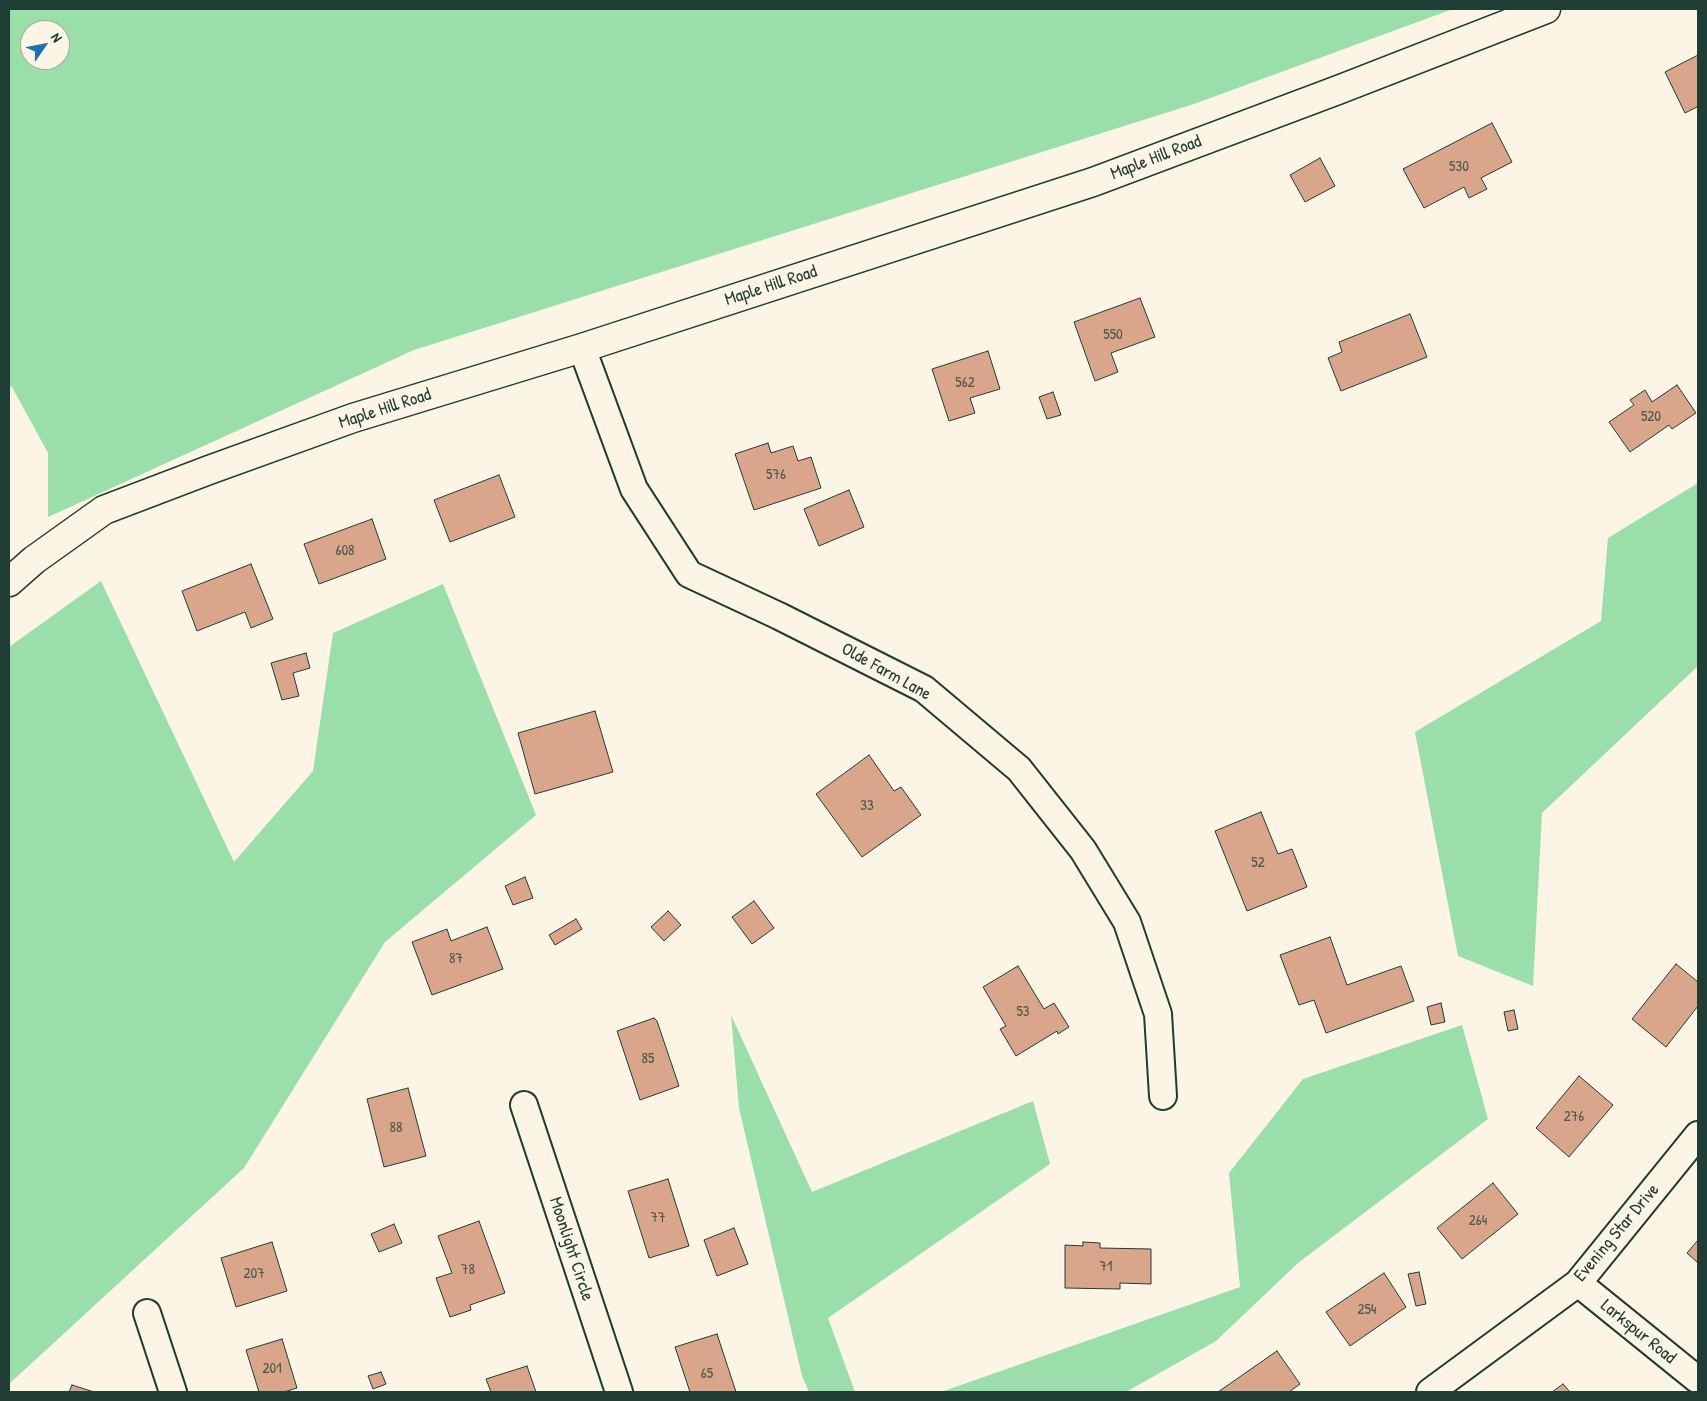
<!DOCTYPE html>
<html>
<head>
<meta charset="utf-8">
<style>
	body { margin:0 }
	#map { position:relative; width:1707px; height:1401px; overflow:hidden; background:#fcf5e5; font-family:"Patrick Hand",sans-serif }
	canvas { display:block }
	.frame { position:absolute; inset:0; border:10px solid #1f3d34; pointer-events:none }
	.north { position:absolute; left:20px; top:20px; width:50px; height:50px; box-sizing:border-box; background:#fcf5e5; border:1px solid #a4ab9e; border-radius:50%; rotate:57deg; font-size:14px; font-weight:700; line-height:20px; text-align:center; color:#1f3d34 }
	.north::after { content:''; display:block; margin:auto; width:18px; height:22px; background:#1f6fb2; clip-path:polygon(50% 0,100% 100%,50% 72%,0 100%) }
</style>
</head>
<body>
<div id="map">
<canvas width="1707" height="1401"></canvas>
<div class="frame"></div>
<div class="north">N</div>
</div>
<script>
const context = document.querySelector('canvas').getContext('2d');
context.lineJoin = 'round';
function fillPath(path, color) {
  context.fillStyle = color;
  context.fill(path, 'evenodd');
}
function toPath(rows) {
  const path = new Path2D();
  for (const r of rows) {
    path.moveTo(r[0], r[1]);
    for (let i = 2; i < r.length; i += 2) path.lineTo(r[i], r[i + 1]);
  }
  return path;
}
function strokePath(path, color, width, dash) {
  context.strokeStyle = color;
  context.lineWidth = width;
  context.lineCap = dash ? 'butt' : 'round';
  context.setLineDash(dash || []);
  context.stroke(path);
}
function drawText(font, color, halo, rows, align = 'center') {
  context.font = font + ' "Patrick Hand",sans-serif';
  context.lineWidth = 4.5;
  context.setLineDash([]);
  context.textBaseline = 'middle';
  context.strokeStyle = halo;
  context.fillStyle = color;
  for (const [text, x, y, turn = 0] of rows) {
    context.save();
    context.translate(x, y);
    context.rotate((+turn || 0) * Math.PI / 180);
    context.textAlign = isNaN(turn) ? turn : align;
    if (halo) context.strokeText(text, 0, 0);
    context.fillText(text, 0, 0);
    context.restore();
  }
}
const green = toPath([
	[9,9,1453,9,1194,104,414,350,48,517,48,453,12,387,9,386],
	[30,30,60,30,60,60,30,60],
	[1698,483,1698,666,1542,813,1533,986,1458,956,1415,732,1601,621,1608,538],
	[101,581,234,862,313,771,333,633,443,584,536,815,385,942,244,1168,9,1384,9,647],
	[731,1015,812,1192,1033,1101,1050,1164,828,1318,855,1392,809,1392,802,1376,739,1108],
	[1462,1025,1488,1119,1298,1263,1216,1341,1126,1392,941,1392,1240,1287,1229,1173,1303,1079]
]);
const building = toPath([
	[1698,55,1698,109,1697,107,1685,113,1665,72,1698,55],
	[1492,123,1512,162,1481,178,1487,189,1469,198,1464,187,1424,208,1403,169,1492,123],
	[1320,158,1335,186,1305,202,1290,175,1320,158],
	[1140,298,1155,337,1111,353,1118,372,1095,381,1074,322,1140,298],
	[1410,314,1427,357,1341,391,1328,358,1342,352,1339,342,1410,314],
	[988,351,1000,389,970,398,975,413,949,421,932,369,988,351],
	[1677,385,1696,413,1672,429,1669,425,1630,452,1609,422,1634,405,1630,400,1645,390,1652,402,1677,385],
	[1053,392,1061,415,1047,419,1039,397,1053,392],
	[768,443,771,453,793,446,798,461,811,457,821,488,754,510,735,454,768,443],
	[499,475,515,517,450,542,434,500,499,475],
	[849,490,864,527,819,546,804,509,849,490],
	[372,519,386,559,319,584,304,544,372,519],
	[251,564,273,619,251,628,245,612,197,631,182,591,251,564],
	[306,653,310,668,293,673,299,696,282,700,271,663,306,653],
	[595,711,613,772,535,794,518,733,595,711],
	[869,755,894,791,901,787,921,815,862,857,816,794,869,755],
	[1261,812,1278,854,1292,849,1307,887,1247,911,1215,831,1261,812],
	[525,877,533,898,513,905,505,886,525,877],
	[754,901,774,928,752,944,732,917,754,901],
	[668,911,681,925,664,941,651,927,668,911],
	[576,919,582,929,555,945,549,935,576,919],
	[487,927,503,969,432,995,412,942,447,929,451,941,487,927],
	[1330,937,1347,985,1401,966,1414,1001,1326,1033,1314,1000,1299,1005,1280,955,1330,937],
	[1676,964,1698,982,1698,1006,1666,1047,1632,1019,1676,964],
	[1018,966,1044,1009,1054,1003,1069,1027,1058,1034,1057,1031,1016,1056,1000,1029,1006,1026,983,987,1018,966],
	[1441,1003,1445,1022,1431,1025,1427,1007,1441,1003],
	[1514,1010,1518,1029,1508,1031,1504,1012,1514,1010],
	[654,1018,657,1021,679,1086,640,1100,617,1031,654,1018],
	[1579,1076,1613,1105,1569,1157,1536,1128,1579,1076],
	[408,1088,426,1156,384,1167,367,1099,408,1088],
	[668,1179,689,1246,649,1258,628,1191,668,1179],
	[1493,1183,1518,1214,1462,1259,1437,1228,1493,1183],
	[479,1221,505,1293,470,1305,471,1310,450,1317,436,1278,452,1273,438,1236,479,1221],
	[394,1224,402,1243,379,1252,371,1234,394,1224],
	[734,1228,748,1264,717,1276,704,1240,734,1228],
	[1698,1240,1698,1263,1687,1253,1698,1240],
	[272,1242,287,1291,236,1307,221,1258,272,1242],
	[1083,1242,1100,1243,1100,1248,1151,1249,1151,1284,1120,1283,1120,1289,1065,1288,1065,1245,1083,1246,1083,1242],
	[1419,1272,1426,1304,1416,1306,1408,1274,1419,1272],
	[1384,1273,1406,1307,1350,1346,1326,1312,1384,1273],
	[717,1334,736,1392,690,1392,675,1347,717,1334],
	[282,1339,297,1388,284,1392,259,1392,246,1350,282,1339],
	[1277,1351,1300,1384,1289,1392,1218,1392,1277,1351],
	[527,1366,536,1392,491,1392,486,1379,527,1366],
	[381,1372,386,1384,373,1389,368,1376,381,1372],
	[1563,1384,1570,1392,1552,1392,1563,1384],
	[72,1385,94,1392,69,1392,72,1385]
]);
const minor = toPath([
	[582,348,634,489,689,574,779,616,924,689,1019,769,1083,850,1127,922,1158,1014,1163,1096],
	[524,1105,619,1392],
	[1578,1283,1698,1380],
	[147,1313,173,1392],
	[1430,1392,1578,1283,1698,1135]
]);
const tertiary = toPath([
	[9,582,34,560,104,510,209,470,353,418,582,348,1093,182,1338,90,1546,9]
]);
const numberNames = [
	["530",1459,167],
	["550",1113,335],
	["562",965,383],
	["520",1651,417],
	["576",776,475],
	["608",345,551],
	["33",867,806],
	["52",1258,863],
	["87",456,959],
	["53",1023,1012],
	["85",648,1059],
	["276",1574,1117],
	["88",396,1128],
	["77",658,1218],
	["264",1478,1221],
	["71",1106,1267],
	["78",468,1270],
	["207",254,1274],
	["254",1367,1310],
	["201",272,1369],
	["65",707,1374]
];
const streetNames = [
	["Maple Hill Road",1156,158,-21],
	["Maple Hill Road",771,286,-18],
	["Maple Hill Road",385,409,-18],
	["Olde Farm Lane",886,672,29],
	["Evening Star Drive",1617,1233,-50],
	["Moonlight Circle",571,1249,72],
	["Larkspur Road",1638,1332,39]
];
fillPath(green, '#9adeaa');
fillPath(building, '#d9a68c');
strokePath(building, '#1f3d34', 1);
strokePath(minor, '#1f3d34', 30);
strokePath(tertiary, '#1f3d34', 31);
strokePath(minor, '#fcf5e5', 26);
strokePath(tertiary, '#fcf5e5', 28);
drawText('15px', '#4e574a', null, numberNames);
drawText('18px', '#1f3d34', '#fcf5e5', streetNames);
</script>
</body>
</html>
